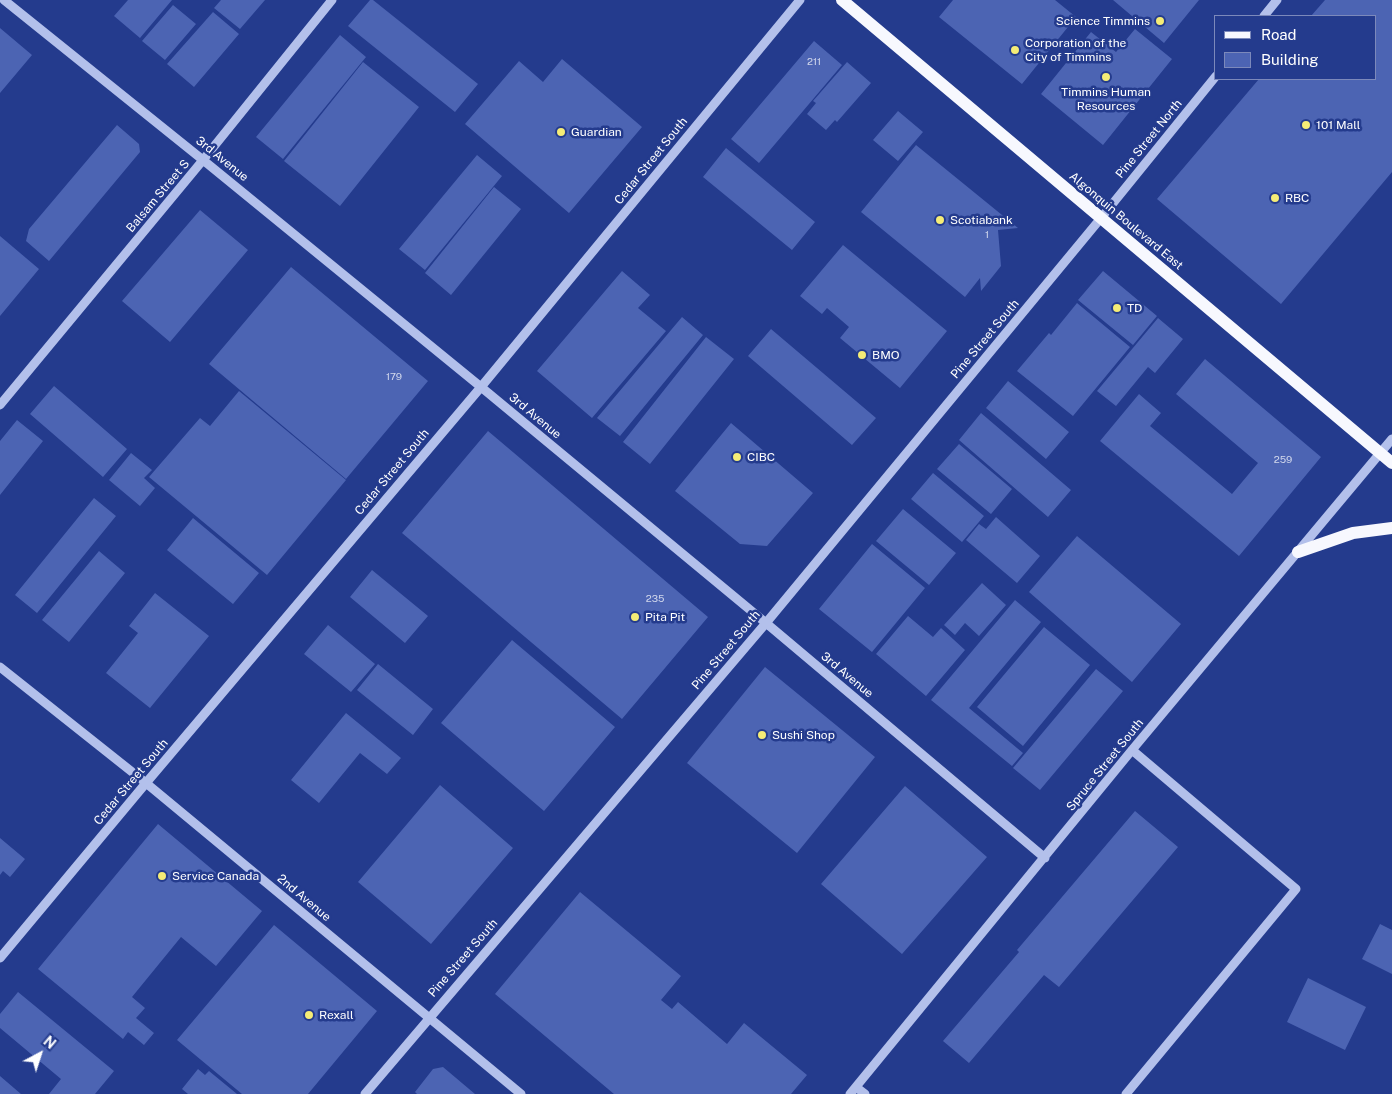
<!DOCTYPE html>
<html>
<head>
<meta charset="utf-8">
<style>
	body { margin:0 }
	#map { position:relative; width:1392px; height:1094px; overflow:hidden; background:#243b8d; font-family:"Public Sans",sans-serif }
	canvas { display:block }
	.legend { position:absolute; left:1214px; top:15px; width:162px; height:65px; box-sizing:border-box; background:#243b8d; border:1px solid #7c89bb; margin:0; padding:6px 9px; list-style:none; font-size:15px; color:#fff }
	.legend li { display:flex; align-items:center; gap:10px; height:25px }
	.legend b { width:25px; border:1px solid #7c89bb }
	.north { position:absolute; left:15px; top:1029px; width:50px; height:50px; -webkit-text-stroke:4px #243b8d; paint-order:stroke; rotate:40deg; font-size:14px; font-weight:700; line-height:20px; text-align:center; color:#fff }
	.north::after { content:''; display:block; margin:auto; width:18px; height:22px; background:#fff; clip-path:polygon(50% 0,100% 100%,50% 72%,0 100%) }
</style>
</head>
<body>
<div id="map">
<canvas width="1392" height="1094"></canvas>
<ul class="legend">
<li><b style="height:6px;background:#f7f8fe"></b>Road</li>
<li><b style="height:14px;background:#4c64b3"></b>Building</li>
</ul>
<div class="north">N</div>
</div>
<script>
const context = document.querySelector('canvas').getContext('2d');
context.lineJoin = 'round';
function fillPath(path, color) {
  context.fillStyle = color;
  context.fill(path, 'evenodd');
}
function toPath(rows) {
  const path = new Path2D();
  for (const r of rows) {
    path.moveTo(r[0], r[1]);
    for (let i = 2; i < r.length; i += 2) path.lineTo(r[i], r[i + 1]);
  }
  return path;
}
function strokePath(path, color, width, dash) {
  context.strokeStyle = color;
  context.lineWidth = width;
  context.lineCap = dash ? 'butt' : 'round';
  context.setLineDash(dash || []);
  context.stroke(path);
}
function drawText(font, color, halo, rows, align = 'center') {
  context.font = font + ' "Public Sans",sans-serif';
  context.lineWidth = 5;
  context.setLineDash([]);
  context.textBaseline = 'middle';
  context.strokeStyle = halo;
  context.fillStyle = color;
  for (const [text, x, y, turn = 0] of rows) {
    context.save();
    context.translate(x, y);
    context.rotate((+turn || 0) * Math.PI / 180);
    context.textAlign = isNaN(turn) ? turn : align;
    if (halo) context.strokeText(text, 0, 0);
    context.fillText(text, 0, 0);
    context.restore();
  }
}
const building = toPath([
	[128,0,172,0,140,38,114,16],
	[221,0,265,0,240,29,214,8],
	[370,0,373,0,478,84,455,112,348,26],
	[953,0,1055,0,1076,17,1022,84,939,17],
	[1113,0,1199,0,1164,43],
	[1325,0,1392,0,1392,172,1281,304,1157,199,1259,79,1376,79,1376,16,1311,16],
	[173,5,196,24,165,60,142,41],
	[213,12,239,34,194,87,167,64],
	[0,28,32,55,0,93],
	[1135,29,1172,59,1103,145,1041,94,1091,32,1116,52],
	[340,35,366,57,283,159,256,137],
	[814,41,842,65,759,163,731,139],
	[562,59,642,127,569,213,465,124,519,61,543,82],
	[363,62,419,107,340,206,284,161],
	[847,62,871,83,837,122,835,120,826,130,807,114,816,103,813,101],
	[898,111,923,132,898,161,873,140],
	[117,125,139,144,140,152,49,261,26,241,29,229],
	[916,145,1018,228,998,230,1001,266,981,291,980,278,965,297,861,212],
	[726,148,815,222,792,250,703,177],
	[477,155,502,176,425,270,399,249],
	[494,187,521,209,451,295,425,273],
	[200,210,248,250,170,342,122,301],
	[0,236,39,269,0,316],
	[843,245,947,331,900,388,840,338,849,327,827,308,822,314,800,296],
	[291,267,428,381,346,479,209,364],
	[622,271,650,295,638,308,666,331,592,418,537,371],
	[1103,271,1157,316,1133,345,1078,300],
	[1077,303,1130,347,1073,416,1017,371,1049,333,1051,335],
	[682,317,703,335,620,436,597,418],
	[1158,318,1183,339,1155,373,1148,367,1116,406,1097,391],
	[771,329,876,418,852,445,748,356],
	[706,337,734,359,650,464,623,442],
	[1205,359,1321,457,1239,556,1100,441,1139,394,1161,413,1150,426,1232,494,1258,463,1176,394],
	[1008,381,1069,432,1046,459,986,408],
	[54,386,127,449,103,477,30,414],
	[239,391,346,480,267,575,149,477,200,418,210,426],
	[981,413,1071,490,1048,517,959,440],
	[17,420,43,441,0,495,0,441],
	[731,423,813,493,767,546,740,544,675,491],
	[488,431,708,617,622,719,402,533],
	[959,444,1012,489,991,514,937,469],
	[131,453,152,470,144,478,155,488,140,506,109,480],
	[933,473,984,516,962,542,911,499],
	[94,498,116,516,37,613,15,595],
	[903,509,956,553,929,585,876,541],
	[996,517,1040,556,1017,583,966,540,979,524,986,529],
	[193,518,259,573,233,604,167,550],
	[1077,536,1181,624,1132,682,1029,592],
	[872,544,925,588,872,652,819,609],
	[99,551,125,573,69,642,42,620],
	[372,570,428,616,405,643,350,597],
	[982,583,1006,605,979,636,965,623,955,635,944,625],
	[155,593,209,636,150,708,106,673,138,633,129,626],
	[1015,600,1041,622,969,708,1023,753,1012,766,931,700],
	[908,616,933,637,941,628,965,650,926,696,876,654],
	[328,625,375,664,351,692,304,654],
	[1044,627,1090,665,1023,746,977,707],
	[512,640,615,727,544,811,441,723],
	[378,664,433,709,413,735,357,690],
	[765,667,875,757,797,853,687,763],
	[1096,669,1123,691,1040,790,1013,768],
	[346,713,401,758,387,774,360,753,319,803,291,780],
	[440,785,513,848,431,944,358,882],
	[905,786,987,857,902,954,821,884],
	[1135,811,1178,847,1059,987,1044,975,969,1063,943,1041,1019,952,1017,950],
	[158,824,262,911,216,966,181,937,132,997,145,1008,136,1018,154,1033,144,1045,128,1032,123,1039,38,969],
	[0,838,25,859,10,877,3,871,0,875],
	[580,892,681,976,661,1000,672,1009,678,1002,727,1044,744,1023,807,1075,791,1094,614,1094,495,994],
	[1380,924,1392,930,1392,974,1362,959],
	[274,925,377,1011,308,1094,242,1094,177,1040],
	[1308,978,1366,1007,1345,1050,1287,1022],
	[18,992,114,1071,95,1094,49,1094,61,1079,0,1028,0,1014],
	[443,1067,475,1094,417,1094,415,1092,433,1069],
	[198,1069,205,1075,209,1071,237,1094,188,1094,182,1089],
	[0,1076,21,1094,0,1094]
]);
const minor = toPath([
	[4,0,203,160,481,387,766,623,1045,858],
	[1264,16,1277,0],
	[0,405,203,160,332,0],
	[0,667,146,783,521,1094],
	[0,958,146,783,481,387,800,0],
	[856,1087,865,1094],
	[365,1094,766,623,1101,218,1216,76],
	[850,1094,1132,750,1392,439],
	[1126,1094,1296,889,1132,750]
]);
const major = toPath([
	[842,0,1392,463],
	[1298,552,1353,533,1392,528]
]);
const markers = [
	[1160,21,5,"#f5ec76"],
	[1015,50,5,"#f5ec76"],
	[1106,77,5,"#f5ec76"],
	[1306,125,5,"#f5ec76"],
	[561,132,5,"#f5ec76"],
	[1275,198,5,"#f5ec76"],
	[940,220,5,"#f5ec76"],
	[1117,308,5,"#f5ec76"],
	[862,355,5,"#f5ec76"],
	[737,457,5,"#f5ec76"],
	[635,617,5,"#f5ec76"],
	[762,735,5,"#f5ec76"],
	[162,876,5,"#f5ec76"],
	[309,1015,5,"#f5ec76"]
];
const numberNames = [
	["211",814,62],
	["1",987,235],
	["179",394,377],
	["259",1283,460],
	["235",655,599]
];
const poiNames = [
	["Science Timmins",1150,21,"right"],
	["Corporation of the",1025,43],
	["City of Timmins",1025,57],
	["Timmins Human",1106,92,"center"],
	["Resources",1106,106,"center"],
	["101 Mall",1316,125],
	["Guardian",571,132],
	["RBC",1285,198],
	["Scotiabank",950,220],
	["TD",1127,308],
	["BMO",872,355],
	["CIBC",747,457],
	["Pita Pit",645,617],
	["Sushi Shop",772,735],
	["Service Canada",172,876],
	["Rexall",319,1015]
];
const streetNames = [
	["Pine Street North",1149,139,-51],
	["3rd Avenue",222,159,39],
	["Cedar Street South",651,161,-51],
	["Balsam Street S",158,196,-50],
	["Algonquin Boulevard East",1126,221,40],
	["Pine Street South",985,339,-50],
	["3rd Avenue",535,416,40],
	["Cedar Street South",392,472,-50],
	["Pine Street South",726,650,-50],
	["3rd Avenue",847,675,40],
	["Spruce Street South",1105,765,-51],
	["Cedar Street South",131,782,-50],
	["2nd Avenue",304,898,40],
	["Pine Street South",463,958,-49]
];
fillPath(building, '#4c64b3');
strokePath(minor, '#b3c0eb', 9);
strokePath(major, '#f7f8fe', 12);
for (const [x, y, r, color] of markers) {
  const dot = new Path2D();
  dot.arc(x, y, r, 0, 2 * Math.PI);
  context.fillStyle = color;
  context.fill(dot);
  strokePath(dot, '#243b8d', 2);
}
drawText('10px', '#d2d8ec', null, numberNames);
drawText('12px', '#fff', '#243b8d', poiNames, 'left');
drawText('12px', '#fff', '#243b8d', streetNames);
</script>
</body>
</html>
